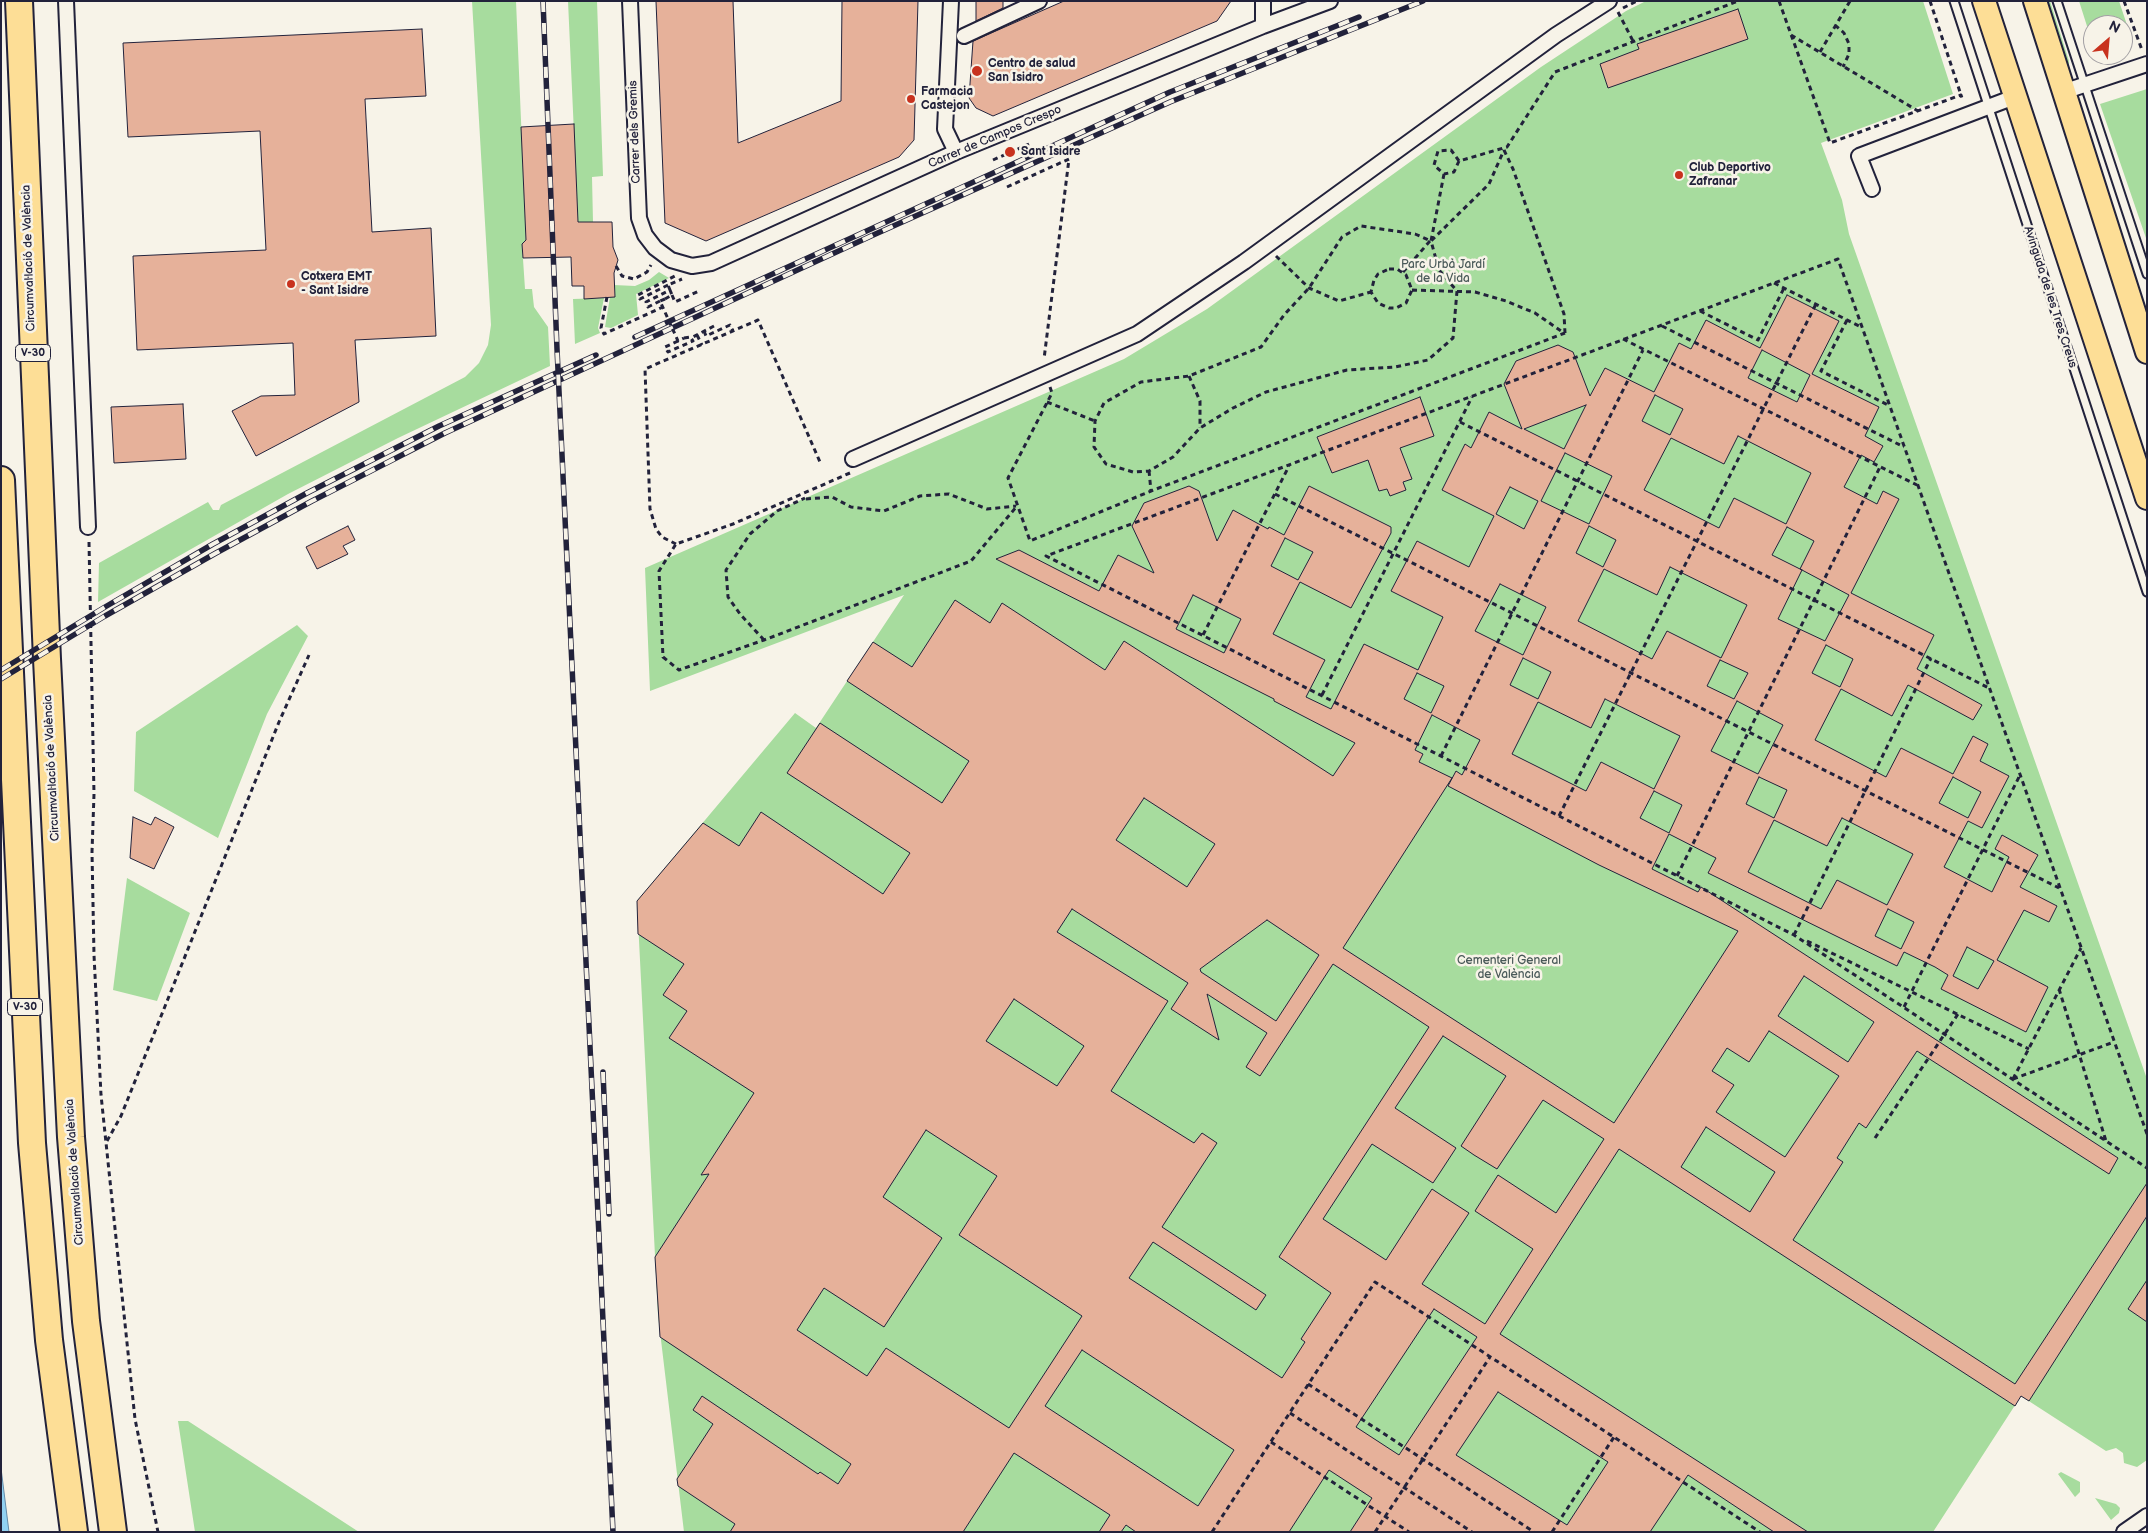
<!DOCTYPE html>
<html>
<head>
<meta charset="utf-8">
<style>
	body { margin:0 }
	#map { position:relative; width:2148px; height:1533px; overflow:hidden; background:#f7f3e8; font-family:"Balsamiq Sans",sans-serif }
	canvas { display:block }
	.frame { position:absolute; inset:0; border:2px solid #22223b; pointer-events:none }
	.north { position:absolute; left:2083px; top:15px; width:50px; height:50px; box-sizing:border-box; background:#f7f3e8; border:1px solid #a29fa3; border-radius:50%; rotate:27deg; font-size:14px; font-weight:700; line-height:20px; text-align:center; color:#22223b }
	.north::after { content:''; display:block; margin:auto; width:18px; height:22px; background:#c8321e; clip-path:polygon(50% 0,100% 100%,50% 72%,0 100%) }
</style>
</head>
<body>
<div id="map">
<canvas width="2148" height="1533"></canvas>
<div class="frame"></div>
<div class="north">N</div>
</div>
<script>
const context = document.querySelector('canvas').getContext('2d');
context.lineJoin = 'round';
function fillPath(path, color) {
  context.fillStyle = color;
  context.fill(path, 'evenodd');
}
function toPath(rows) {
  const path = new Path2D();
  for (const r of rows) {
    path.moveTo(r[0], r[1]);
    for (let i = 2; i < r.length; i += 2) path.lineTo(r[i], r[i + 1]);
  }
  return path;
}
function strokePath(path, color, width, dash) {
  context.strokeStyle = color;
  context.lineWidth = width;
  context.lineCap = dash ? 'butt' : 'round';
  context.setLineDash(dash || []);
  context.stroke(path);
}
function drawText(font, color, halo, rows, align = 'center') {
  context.font = font + ' "Balsamiq Sans",sans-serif';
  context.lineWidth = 5;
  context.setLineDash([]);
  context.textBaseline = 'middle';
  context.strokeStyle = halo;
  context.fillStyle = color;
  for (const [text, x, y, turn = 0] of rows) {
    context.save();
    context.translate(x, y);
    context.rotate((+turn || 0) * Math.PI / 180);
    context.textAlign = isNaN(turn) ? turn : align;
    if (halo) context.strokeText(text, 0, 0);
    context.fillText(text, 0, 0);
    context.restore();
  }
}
const green = toPath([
	[472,1,516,1,526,240,522,244,525,289,532,289,534,307,548,327,550,366,398,438,288,494,98,602,99,563,208,502,213,510,219,510,221,505,465,377,479,363,488,345,491,325],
	[568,1,597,1,603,176,592,177,593,222,578,222],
	[1646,1,1923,1,1953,94,1821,143,1842,200,1849,234,2147,1079,2147,1460,2137,1467,2124,1463,2123,1453,2116,1448,2106,1451,2021,1396,1933,1532,684,1532,658,1315,637,901,795,713,816,728,904,595,650,691,645,568,1124,359,1207,309,1541,67,1626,11],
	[2043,1,2050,1,2069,61,2069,65,2062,59],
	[2079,1,2119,1,2131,37,2123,40,2123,25,2093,25,2093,45],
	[2147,89,2147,241,2100,104],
	[659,272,669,278,636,294,638,315,611,328,605,327,610,297,615,297,614,285,635,286,649,280],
	[604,298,598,328,600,333,575,344,573,299],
	[297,625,308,636,267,714,218,838,134,791,136,732],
	[127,878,190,913,157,1001,113,990],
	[178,1421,188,1421,359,1532,195,1532],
	[2061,1472,2080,1482,2080,1492,2075,1497,2058,1474],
	[2095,1498,2116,1504,2120,1508,2119,1513,2111,1520]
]);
const water = toPath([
	[1,1468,9,1532,1,1532,1,1468]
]);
const building = toPath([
	[656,1,733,1,738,143,841,101,842,1,918,1,914,140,899,157,706,241,665,223,656,1],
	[976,1,1003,1,1003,8,976,21,976,1],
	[1064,1,1231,1,1217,21,993,116,976,108,969,98,973,41,1064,1],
	[1738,9,1748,39,1608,88,1600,64,1639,49,1637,44,1738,9],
	[422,29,426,96,365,99,372,232,431,228,436,336,355,340,359,402,256,456,232,411,261,396,295,395,293,343,137,350,133,256,266,250,260,131,128,137,123,43,422,29],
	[574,124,578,222,612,222,613,247,618,260,614,273,615,297,584,299,584,286,572,286,571,257,523,258,522,244,526,240,521,127,574,124],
	[1787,295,1839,321,1812,374,1879,407,1865,436,1883,446,1874,462,1861,455,1844,487,1877,504,1883,491,1899,499,1851,593,1934,635,1917,669,1982,705,1973,720,1908,685,1892,716,1841,689,1815,740,1886,777,1901,748,1953,774,1973,736,1988,744,1980,761,2009,776,1982,828,1968,821,1944,867,1992,892,2009,857,1995,849,2002,835,2038,855,2020,887,2057,906,2049,922,2024,910,1997,960,2048,987,2026,1032,1941,989,1948,975,1935,967,1904,952,1897,966,1708,873,1716,858,1669,834,1652,869,1698,892,1701,887,2118,1158,2109,1174,1917,1051,1866,1128,1859,1123,1837,1158,1843,1162,1793,1240,2015,1384,2147,1183,2147,1216,2029,1401,2021,1396,2015,1406,1619,1149,1500,1334,1808,1532,1774,1532,1688,1475,1650,1532,1350,1532,1372,1498,1329,1470,1289,1532,1136,1532,1126,1525,1121,1532,1099,1532,1110,1515,1014,1453,963,1532,730,1532,735,1524,678,1486,677,1479,713,1424,693,1410,702,1396,818,1474,820,1472,838,1484,851,1464,660,1337,655,1257,709,1174,701,1175,754,1093,669,1038,687,1011,663,995,684,964,638,934,637,901,703,823,739,846,761,812,883,894,910,853,787,773,820,723,942,803,969,761,847,681,873,642,912,667,955,600,990,623,1002,603,1105,670,1124,641,1333,776,1355,743,1274,701,1274,699,996,559,1019,550,1099,591,1118,555,1154,573,1132,526,1144,503,1189,486,1199,491,1217,541,1233,510,1268,529,1269,527,1284,535,1309,486,1391,527,1391,533,1351,608,1300,582,1273,634,1325,660,1306,697,1331,709,1364,644,1418,670,1443,617,1391,591,1417,541,1469,567,1494,516,1442,490,1465,444,1471,448,1489,412,1522,429,1504,384,1516,361,1558,345,1573,352,1590,396,1605,368,1654,392,1679,343,1691,349,1706,320,1760,348,1787,295],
	[1762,350,1810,375,1797,402,1748,378,1762,350],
	[1655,395,1683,409,1670,435,1642,421,1655,395],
	[1586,405,1564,449,1524,429,1586,405],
	[1738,436,1811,473,1786,524,1734,498,1719,528,1644,490,1671,438,1724,464,1738,436],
	[1565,453,1612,476,1589,524,1541,501,1565,453],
	[1510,487,1538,501,1524,529,1496,514,1510,487],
	[1589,526,1616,540,1603,567,1576,553,1589,526],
	[1787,527,1814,541,1800,569,1802,570,1772,555,1787,527],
	[1285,538,1313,552,1298,580,1271,566,1285,538],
	[1670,567,1747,605,1721,658,1667,631,1652,659,1578,621,1604,569,1657,595,1670,567],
	[1802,570,1849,595,1825,641,1778,619,1802,570],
	[1500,584,1546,607,1523,655,1475,631,1500,584],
	[1193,595,1241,619,1224,653,1176,629,1193,595],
	[1826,645,1853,659,1840,687,1812,673,1826,645],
	[1523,658,1551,672,1538,699,1510,685,1523,658],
	[1720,660,1748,673,1734,699,1707,686,1720,660],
	[1417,673,1444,686,1431,713,1404,699,1417,673],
	[1605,699,1680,736,1654,789,1601,762,1586,791,1512,754,1538,702,1591,728,1605,699],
	[1737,701,1783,725,1758,774,1711,751,1737,701],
	[1432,715,1480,740,1462,775,1456,771,1448,786,1599,865,1738,931,1614,1123,1343,948,1452,778,1419,762,1423,754,1415,750,1432,715],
	[1759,777,1787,790,1774,818,1746,804,1759,777],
	[1953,777,1981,792,1968,818,1939,803,1953,777],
	[1654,791,1682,805,1669,833,1640,818,1654,791],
	[1144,798,1215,844,1187,887,1116,840,1144,798],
	[1842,818,1913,854,1887,905,1837,880,1821,909,1748,872,1774,820,1827,846,1842,818],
	[1072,909,1188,983,1171,1009,1219,1040,1207,994,1267,1033,1246,1067,1260,1076,1333,964,1429,1027,1279,1257,1331,1293,1301,1339,1305,1342,1282,1378,1129,1278,1153,1242,1256,1310,1266,1295,1162,1227,1217,1143,1202,1133,1194,1143,1111,1091,1168,1001,1057,932,1072,909],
	[1888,909,1914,922,1901,949,1875,936,1888,909],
	[1267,920,1319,955,1276,1021,1201,972,1200,969,1267,920],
	[1967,947,1994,961,1978,989,1953,976,1967,947],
	[1804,976,1874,1022,1848,1062,1778,1016,1804,976],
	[1014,999,1084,1046,1057,1086,986,1041,1014,999],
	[1769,1031,1839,1076,1785,1157,1716,1112,1734,1085,1712,1071,1727,1048,1749,1062,1769,1031],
	[1443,1036,1506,1076,1461,1146,1474,1155,1497,1169,1543,1100,1604,1139,1556,1213,1498,1175,1475,1211,1533,1249,1485,1324,1422,1284,1469,1213,1441,1195,1432,1189,1386,1260,1323,1219,1372,1144,1433,1183,1441,1171,1456,1148,1395,1108,1443,1036],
	[1706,1127,1775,1172,1750,1212,1681,1167,1706,1127],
	[926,1130,997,1176,959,1235,1082,1316,1009,1428,886,1348,867,1376,797,1330,824,1288,884,1327,942,1238,883,1197,926,1130],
	[1434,1309,1477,1337,1399,1455,1356,1427,1434,1309],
	[1082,1350,1234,1450,1198,1506,1045,1406,1082,1350],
	[1498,1392,1608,1462,1567,1525,1456,1455,1498,1392],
	[1420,397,1434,436,1400,448,1412,479,1403,482,1406,490,1390,496,1387,489,1379,491,1368,460,1332,473,1317,437,1420,397],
	[183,404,186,459,114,463,111,407,183,404],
	[348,526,355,540,343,546,348,554,317,569,306,547,348,526],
	[133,817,151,825,155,817,174,827,154,869,130,858,133,817],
	[2147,1280,2147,1322,2128,1309,2147,1280]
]);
const path = toPath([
	[1779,1,1830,143,1961,95,1963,101],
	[1930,1,1961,95],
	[2124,1,2142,50],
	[1623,8,1637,1],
	[1618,12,1633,41],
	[1835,25,1844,33,1849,44,1849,54,1843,67],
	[1791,35,1918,111],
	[1820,52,1850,1],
	[1504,150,1513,169,1564,314,1565,333],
	[993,160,1029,144],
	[1459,161,1451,150,1438,151,1434,165,1444,174,1454,172,1459,161,1507,147,1555,72,1738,1],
	[1444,174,1431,241,1439,270,1457,291,1453,338,1428,360,1395,367,1347,370,1266,392,1233,408,1200,428,1173,457,1149,471,1133,472,1106,464,1094,447,1095,421,1104,403,1141,382,1189,376,1261,347,1284,315,1309,288,1342,237,1361,226,1415,234,1431,241,1489,184,1504,150],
	[1007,187,1069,159,1044,359],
	[1276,256,1309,288,1339,301,1371,292],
	[616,266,622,276,634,279,647,272,651,265],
	[1389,269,1397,269,1406,275,1412,290,1406,303,1396,308,1389,308,1378,303,1371,292,1374,280,1378,274,1389,269],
	[1403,272,1430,241],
	[1774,283,1861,327],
	[668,285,640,299,638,295,675,276],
	[1412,290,1475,292,1506,301,1535,313,1564,333],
	[672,295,675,302,699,291],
	[607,297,601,328,604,334,663,307],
	[665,299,672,295,670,290],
	[660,301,648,307,646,302,670,290,668,285,682,279],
	[1700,311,1758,340,1784,288],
	[1847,320,1821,371,1890,406],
	[1662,326,1904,447],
	[704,331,706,336,730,325,733,331],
	[697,335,702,345],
	[684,338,691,337],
	[1623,339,1917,485],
	[678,341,665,347,668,352,693,341,691,338,714,326],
	[1189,376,1200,401,1200,428],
	[1050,387,1052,393,1008,478,1030,541,1151,491,1565,333],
	[1047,402,1095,421],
	[1460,422,1989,688],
	[1149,471,1151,491],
	[850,473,733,524,676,544,659,571,663,657,679,670,764,640,971,561,1017,506],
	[1275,494,2059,888],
	[806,499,832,497,851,507,884,511,920,496,949,494,987,509,1016,506],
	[89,542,94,794,92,852,94,955,101,1095,135,1419,158,1532],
	[676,544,662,537,656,529,650,509,645,369,758,320,820,462],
	[1203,635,1289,466],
	[764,640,740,614,728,597,726,570,750,534,777,511,805,498],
	[1322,695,1472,397],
	[1441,756,1643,350],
	[1559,816,1816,304],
	[1677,876,1880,467],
	[1794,935,1931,658],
	[1807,941,2029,1049],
	[2059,989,2106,1141],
	[1904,1007,2020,775],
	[2013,1079,2081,948],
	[2013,1079,2114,1042],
	[2147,1134,1838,259,1046,556,1794,935,2147,1168],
	[1875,1138,1958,1014],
	[107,1141,121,1116,279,722,309,655],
	[1308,1384,1534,1532],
	[1290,1413,1472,1532],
	[1271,1442,1409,1532],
	[1212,1532,1375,1282,1760,1532],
	[1375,1532,1490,1357],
	[1552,1532,1614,1437]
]);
const lane = toPath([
	[1954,1,2147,592],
	[2057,1,2147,274]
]);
const street = toPath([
	[66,1,88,527],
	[630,1,639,218,645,235,655,248,671,260,692,266,711,263,956,152,1263,26,1330,1],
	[951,1,945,129,956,152],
	[1263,26,1263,1],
	[964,36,1039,1],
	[2063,92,2147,64],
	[1872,189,1859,156,2017,96],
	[853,459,1137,334,1244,262,1556,35,1609,1],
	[2124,1532,2147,1516]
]);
const primary = toPath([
	[1984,1,2147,498],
	[2035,1,2147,352]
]);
const highway = toPath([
	[19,1,47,659,71,1137,86,1321,113,1532],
	[1,480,32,1143,49,1340,74,1532]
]);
const rail = toPath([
	[543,1,557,349,613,1532],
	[635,337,1170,92,1359,17],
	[1,670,105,607,213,544,307,493,439,426,596,355],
	[1,679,105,616,216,553,312,501,445,433,871,236,1170,102,1423,1],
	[603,1072,609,1214]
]);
const pathBridge = toPath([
	[665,299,660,301,678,341,684,338]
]);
const markers = [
	[977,71,6,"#c8321e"],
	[911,99,5,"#c8321e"],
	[1010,152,6,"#c8321e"],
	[1679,175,5,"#c8321e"],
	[291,284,5,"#c8321e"]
];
const shields = [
	[33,353,35],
	[25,1007,35]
];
const shieldNames = [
	["V-30",33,353],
	["V-30",25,1007]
];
const poiNames = [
	["Centro de salud",988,64],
	["San Isidro",988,78],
	["Farmacia",921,92],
	["Castejon",921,106],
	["Sant Isidre",1021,152],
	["Club Deportivo",1689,168],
	["Zafranar",1689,182],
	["Cotxera EMT",301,277],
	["- Sant Isidre",301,291]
];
const streetNames = [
	["Carrer dels Gremis",635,132,-92],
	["Carrer de Campos Crespo",995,137,-23],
	["Circumval·lació de València",29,258,-92],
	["Avinguda de les Tres Creus",2050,297,72],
	["Circumval·lació de València",52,768,-93],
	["Circumval·lació de València",75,1172,-94]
];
const parkNames = [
	["Parc Urbà Jardí",1443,265],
	["de la Vida",1443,279],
	["Cementeri General",1509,961],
	["de València",1509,975]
];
fillPath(green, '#a7dc9e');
fillPath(water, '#91d1f2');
strokePath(water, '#658ba9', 1);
fillPath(building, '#e6b19a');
strokePath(building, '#22223b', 1);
strokePath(lane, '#22223b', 11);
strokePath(street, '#22223b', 18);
strokePath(primary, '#22223b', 26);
strokePath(highway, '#22223b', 30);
strokePath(path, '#22223b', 3, [5, 4]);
strokePath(lane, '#f7f3e8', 7);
strokePath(street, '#f7f3e8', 14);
strokePath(primary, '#fdde96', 22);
strokePath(highway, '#fdde96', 26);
strokePath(rail, '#22223b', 5.5);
strokePath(rail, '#f7f3e8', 4, [11]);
strokePath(pathBridge, '#22223b', 3, [5, 4]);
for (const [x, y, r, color] of markers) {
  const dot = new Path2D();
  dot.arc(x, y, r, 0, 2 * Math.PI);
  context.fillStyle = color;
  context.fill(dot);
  strokePath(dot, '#f7f3e8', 2);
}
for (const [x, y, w] of shields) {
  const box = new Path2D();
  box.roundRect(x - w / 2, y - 8.5, w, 17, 4);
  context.fillStyle = '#f7f3e8';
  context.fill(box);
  strokePath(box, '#22223b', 1);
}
drawText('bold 11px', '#22223b', null, shieldNames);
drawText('bold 12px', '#22223b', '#f7f3e8', poiNames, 'left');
drawText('12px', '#22223b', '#f7f3e8', streetNames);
drawText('12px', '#4a5a59', '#f7f3e8', parkNames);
</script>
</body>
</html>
